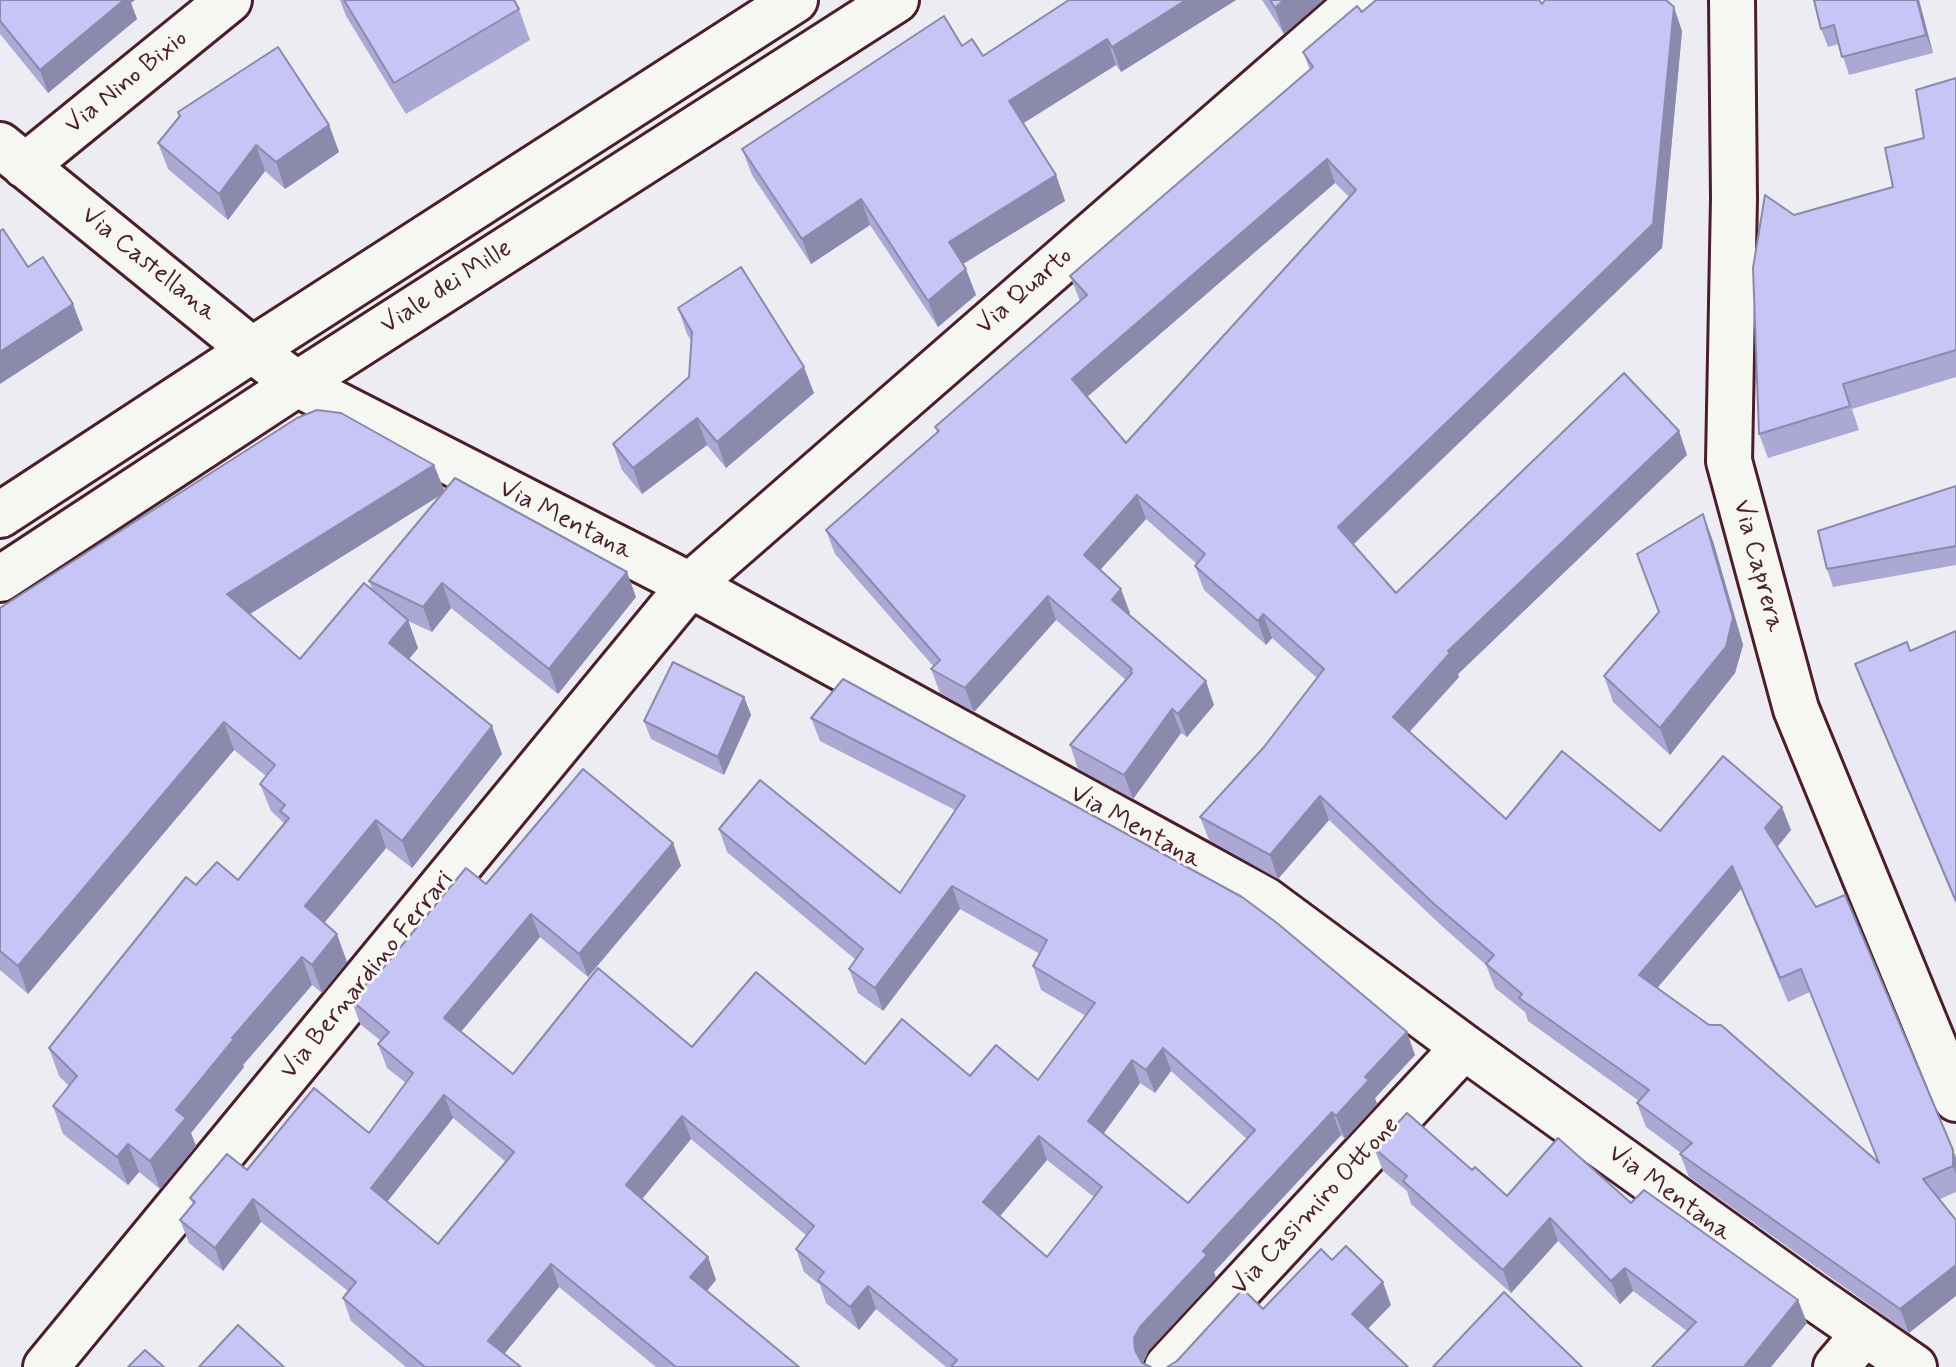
<!DOCTYPE html>
<html>
<head>
<meta charset="utf-8">
<style>
	body { margin:0 }
	canvas { display:block; background:#edecf3 }
</style>
</head>
<body>
<canvas width="1956" height="1367"></canvas>
<script>
const context = document.querySelector('canvas').getContext('2d');
context.lineJoin = 'round';
function toPath(rows) {
  const path = new Path2D();
  for (const r of rows) {
    path.moveTo(r[0], r[1]);
    for (let i = 2; i < r.length; i += 2) path.lineTo(r[i], r[i + 1]);
  }
  return path;
}
function strokePath(path, color, width, dash) {
  context.strokeStyle = color;
  context.lineWidth = width;
  context.lineCap = dash ? 'butt' : 'round';
  context.setLineDash(dash || []);
  context.stroke(path);
}
function fillPath(path, color) {
  context.fillStyle = color;
  context.fill(path, 'evenodd');
}
function drawText(font, color, halo, rows, align = 'center') {
  context.font = font + ' Mynerve,sans-serif';
  context.lineWidth = 6;
  context.setLineDash([]);
  context.textBaseline = 'middle';
  context.strokeStyle = halo;
  context.fillStyle = color;
  for (const [text, x, y, turn = 0] of rows) {
    context.save();
    context.translate(x, y);
    context.rotate((+turn || 0) * Math.PI / 180);
    context.textAlign = isNaN(turn) ? turn : align;
    if (halo) context.strokeText(text, 0, 0);
    context.fillText(text, 0, 0);
    context.restore();
  }
}
const minor = toPath([
	[1732,0,1734,198,1729,461,1796,709,1956,1099],
	[0,145,252,350,297,384,690,585,1264,899,1464,1047,1810,1295,1914,1367],
	[25,166,229,0],
	[46,1367,690,585,1361,0],
	[1167,1367,1464,1047],
	[1836,1367,1865,1333]
]);
const secondary = toPath([
	[0,515,252,350,795,0],
	[0,579,297,384,896,0]
]);
const wall = toPath([
	[0,0,131,3,137,19,48,93,0,34],
	[340,0,514,0,519,9,530,40,406,114,346,16],
	[1236,0,1121,72,1116,65,1023,123,1056,175,1065,201,963,264,976,295,938,327,870,225,811,264,752,175,742,149,962,46,983,56],
	[1262,0,1323,0,1284,34],
	[1919,0,1933,53,1849,75,1839,44,1828,47,1821,29],
	[1542,4,1682,31,1662,248,1353,545,1396,593,1679,431,1687,455,1458,674,1459,677,1409,732,1506,819,1660,831,1791,830,1777,847,1953,1150,1956,1158,1956,1192,1940,1199,1909,1333,1689,1177,1680,1154,1681,1153,1646,1127,1637,1103,1639,1101,1528,1021,1525,1012,1495,988,1486,965,1443,927,1329,820,1278,879,1209,840,1200,817,1264,747,1317,678,1272,638,1266,645,1204,590,1195,566,1197,564,1146,519,1100,570,1130,613,1128,615,1214,705,1187,737,1181,733,1133,799,1078,769,1070,745,1126,680,1056,620,974,712,940,693,931,669,934,667,835,554,826,530,937,432,935,427,1080,301,1070,276,1310,70,1303,52,1362,12],
	[1335,183,1349,197,1126,443,1087,397],
	[1741,889,1788,1002,1810,992,1878,1161,1657,988],
	[1956,78,1956,377,1852,409,1859,430,1768,458,1759,434,1794,215,1893,187,1924,138],
	[178,112,329,125,339,152,285,189,265,171,228,220,168,169,158,143,180,117],
	[678,308,814,393,726,468,707,445,642,494,622,470,613,444,689,377,692,342,687,334],
	[434,465,444,491,636,597,558,694,451,608,432,632,408,621,418,648,409,659,502,754,412,868,386,848,324,923,347,962,322,993,312,985,243,1065,244,1067,191,1133,196,1146,160,1189,139,1172,128,1185,63,1134,53,1106,69,1086,59,1076,49,1048,196,885,238,880,285,824,271,811,260,784,266,776,234,750,28,994,0,970,0,608],
	[441,495,369,581,373,591,300,659,250,614],
	[1956,486,1956,565,1833,587,1827,569],
	[1713,541,1743,645,1735,673,1670,755,1613,702,1604,676,1659,613],
	[1956,631,1956,904,1864,687,1855,664,1910,651],
	[843,679,1415,1055,1375,1098,1377,1104,1345,1139,1341,1135,1214,1272,1216,1278,1149,1350,1143,1363,1151,1367,946,1367,876,1309,859,1330,826,1303,820,1285,804,1272,796,1249,807,1236,691,1139,642,1199,708,1257,716,1280,707,1291,799,1367,656,1367,559,1287,504,1354,521,1367,406,1367,351,1321,343,1298,348,1291,261,1222,223,1271,189,1243,180,1220,193,1204,190,1198,247,1170,369,1133,406,1083,387,1068,378,1044,381,1041,360,1024,352,1001,379,973,486,884,673,843,681,866,588,977,540,937,461,1032,513,1074,692,1047,865,1064,970,1076,1038,1080,1086,1016,1041,990,1033,966,1040,954,960,909,883,1011,858,993,849,969,856,960,727,852,719,829,900,893,955,810,820,741,811,718],
	[1171,1071,1247,1139,1188,1203,1103,1134,1140,1083,1155,1093],
	[453,1118,506,1162,438,1244,387,1202],
	[1047,1160,1094,1197,1047,1257,999,1216],
	[744,697,751,715,724,775,651,739,644,721],
	[1374,1148,1472,1170,1507,1196,1631,1203,1798,1300,1807,1323,1687,1331,1633,1291,1620,1304,1558,1241,1511,1293,1411,1204,1407,1191,1383,1171]
]);
const shadedWall = toPath([
	[124,0,135,0,131,3,137,19,48,93,40,70],
	[1186,0,1236,0,1121,72,1112,47],
	[1284,0,1323,0,1284,34,1275,8],
	[1917,0,1919,0,1933,53,1926,35],
	[1674,7,1682,31,1662,248,1346,551,1338,527],
	[1107,39,1116,65,1019,126,1009,101],
	[329,125,339,152,285,189,276,162],
	[256,145,265,171,228,220,219,194],
	[1327,159,1335,183,1080,403,1072,379],
	[1056,175,1065,201,958,267,949,242],
	[861,199,870,225,811,264,802,239],
	[966,269,976,295,938,327,928,301],
	[73,304,83,330,0,384,0,352],
	[804,367,814,393,726,468,717,442],
	[697,418,707,445,642,494,633,468],
	[1679,431,1687,455,1458,674,1459,677,1402,740,1393,717,1448,651],
	[434,465,445,492,237,622,227,594],
	[1137,495,1146,519,1092,579,1084,555],
	[1703,514,1713,541,1743,645,1735,673,1670,755,1660,728],
	[627,572,636,597,558,694,549,669],
	[442,583,451,608,432,632,423,607],
	[1121,589,1130,613,1120,624,1112,600],
	[1048,596,1056,620,974,712,965,688],
	[1263,614,1272,638,1266,645,1258,621],
	[408,620,418,648,399,671,389,643],
	[1206,681,1214,705,1187,737,1178,714],
	[744,697,751,715,724,775,718,757],
	[1172,709,1181,733,1133,799,1124,775],
	[224,722,234,750,28,994,18,966],
	[492,726,502,754,412,868,402,841],
	[1320,796,1329,820,1278,879,1270,855],
	[1782,807,1791,830,1773,852,1765,828],
	[376,820,386,848,315,934,305,906],
	[673,843,681,866,588,977,579,954],
	[1732,866,1741,889,1648,999,1639,975],
	[952,886,960,909,883,1011,875,988],
	[531,914,540,937,453,1041,444,1018],
	[337,934,347,962,322,993,312,965],
	[302,957,312,985,243,1065,244,1067,191,1133,196,1146,160,1189,150,1161,176,1110,232,1038],
	[1407,1032,1415,1055,1375,1098,1377,1104,1345,1139,1336,1116,1365,1077],
	[1163,1048,1171,1071,1155,1093,1146,1070],
	[1132,1060,1140,1083,1096,1144,1088,1121],
	[444,1095,453,1118,380,1211,371,1188],
	[1332,1112,1341,1135,1214,1272,1216,1278,1149,1350,1143,1361,1143,1367,1135,1350,1134,1338,1140,1327,1203,1251],
	[682,1116,691,1139,634,1209,626,1185],
	[1039,1136,1047,1160,992,1226,983,1202],
	[128,1144,139,1172,128,1185,117,1157],
	[1953,1150,1956,1158,1956,1174,1953,1166],
	[253,1199,261,1222,223,1271,215,1248],
	[1550,1218,1558,1241,1511,1293,1503,1270],
	[708,1257,716,1280,699,1300,690,1277],
	[551,1264,559,1287,496,1364,488,1341],
	[1956,1265,1956,1296,1909,1333,1900,1309],
	[1625,1268,1633,1291,1620,1304,1611,1281],
	[1383,1282,1391,1305,1360,1337,1352,1314],
	[868,1286,876,1309,859,1330,850,1307],
	[1798,1300,1807,1323,1771,1367,1744,1367]
]);
const building = toPath([
	[0,0,124,0,40,70,0,21,0,0],
	[344,0,514,0,519,9,394,83,344,0],
	[1069,0,1186,0,1112,47,1107,39,1009,101,1056,175,949,242,966,269,928,301,861,199,802,239,742,149,944,16,962,46,972,39,983,56,1069,0],
	[1270,0,1284,0,1275,8,1270,0],
	[1376,0,1539,0,1542,4,1545,0,1666,0,1674,7,1653,224,1338,527,1396,593,1624,373,1679,431,1448,651,1450,653,1393,717,1506,819,1562,751,1660,831,1723,756,1782,807,1765,828,1816,907,1845,895,1953,1150,1953,1166,1923,1179,1956,1220,1956,1265,1900,1309,1680,1154,1692,1143,1637,1103,1649,1090,1519,998,1522,994,1486,964,1494,955,1434,904,1320,796,1270,855,1200,817,1264,747,1324,669,1263,614,1258,621,1195,566,1205,554,1137,495,1084,555,1121,589,1112,600,1206,681,1178,714,1172,709,1124,775,1070,745,1132,673,1130,671,1132,669,1048,596,965,688,931,669,940,660,826,530,939,431,935,427,1087,295,1070,276,1313,67,1303,52,1357,6,1362,12,1376,0],
	[1327,159,1356,190,1126,443,1072,379,1327,159],
	[1732,866,1780,978,1801,969,1879,1163,1721,1025,1709,1025,1639,975,1732,866],
	[1814,0,1917,0,1926,35,1842,57,1834,25,1821,29,1814,0],
	[278,47,329,125,276,162,256,145,219,194,158,143,180,116,178,112,278,47],
	[1956,78,1956,350,1843,384,1850,406,1759,434,1753,268,1765,195,1794,215,1893,187,1885,148,1924,138,1916,90,1956,78],
	[3,229,28,267,43,257,73,304,0,352,0,231,3,229],
	[741,267,804,367,717,442,697,418,633,468,613,444,689,377,692,332,678,308,741,267],
	[317,410,341,413,434,465,227,594,300,659,364,583,408,620,389,643,492,726,402,841,376,820,305,906,337,934,312,965,302,957,232,1038,234,1039,176,1110,186,1118,150,1161,128,1144,117,1157,53,1106,77,1076,49,1048,186,877,196,885,217,862,238,880,289,818,280,811,285,805,260,784,275,765,224,722,18,966,0,951,0,608,297,418,317,410],
	[455,478,627,572,549,669,442,583,423,607,369,581,455,478],
	[1956,486,1956,546,1827,569,1818,531,1956,486],
	[1703,514,1733,618,1726,647,1660,728,1604,676,1659,612,1637,554,1703,514],
	[1956,631,1956,901,1855,664,1907,642,1910,651,1956,631],
	[673,662,744,697,718,757,644,721,673,662],
	[843,679,1242,897,1277,923,1407,1032,1365,1077,1369,1080,1336,1116,1332,1112,1203,1251,1207,1255,1140,1327,1134,1338,1135,1350,1142,1363,1151,1367,951,1367,957,1360,868,1286,850,1307,818,1280,824,1272,796,1249,814,1226,682,1116,626,1185,708,1257,690,1277,799,1367,676,1367,551,1264,488,1341,521,1367,425,1367,343,1298,356,1282,253,1199,215,1248,180,1220,195,1202,190,1198,227,1154,247,1170,314,1088,369,1133,413,1073,378,1044,389,1032,352,1001,377,971,379,973,466,868,486,884,583,769,673,843,579,954,531,914,444,1018,513,1074,598,968,692,1047,756,972,865,1064,902,1019,970,1076,996,1045,1038,1080,1095,1003,1033,966,1047,940,952,886,875,988,849,969,863,949,719,829,760,780,900,893,965,796,811,718,843,679],
	[1163,1048,1255,1130,1188,1203,1088,1121,1132,1060,1146,1070,1163,1048],
	[444,1095,514,1152,438,1244,371,1188,444,1095],
	[1039,1136,1102,1187,1047,1257,983,1202,1039,1136],
	[1407,1113,1472,1170,1475,1167,1507,1196,1558,1138,1631,1203,1644,1190,1798,1300,1744,1367,1652,1367,1696,1322,1625,1268,1611,1281,1550,1218,1503,1270,1403,1181,1407,1176,1374,1148,1407,1113],
	[1346,1246,1383,1282,1352,1314,1408,1367,1167,1367,1177,1361,1243,1289,1263,1309,1321,1249,1332,1260,1346,1246],
	[1504,1292,1582,1367,1433,1367,1504,1292],
	[238,1325,284,1367,199,1367,238,1325],
	[145,1350,164,1367,128,1367,145,1350]
]);
const streetNames = [
	["Via Nino Bixio",127,83,-39],
	["Via Castellana",148,265,39],
	["Viale dei Mille",447,288,-33],
	["Via Quarto",1025,292,-41],
	["Via Mentana",565,521,27],
	["Via Caprera",1757,566,75],
	["Via Mentana",1135,828,29],
	["Via Bernardino Ferrari",368,976,-51],
	["Via Mentana",1669,1194,36],
	["Via Casimiro Ottone",1316,1207,-47]
];
strokePath(minor, '#4a1f2b', 50);
strokePath(secondary, '#4a1f2b', 50);
strokePath(minor, '#f6f6f2', 44);
strokePath(secondary, '#f6f6f2', 44);
fillPath(wall, '#aba9d4');
fillPath(shadedWall, '#8b89ac');
fillPath(building, '#c7c4f6');
strokePath(building, '#8b89ac', 2);
drawText('26px', '#4a1f2b', '#f6f6f2', streetNames);
</script>
</body>
</html>
